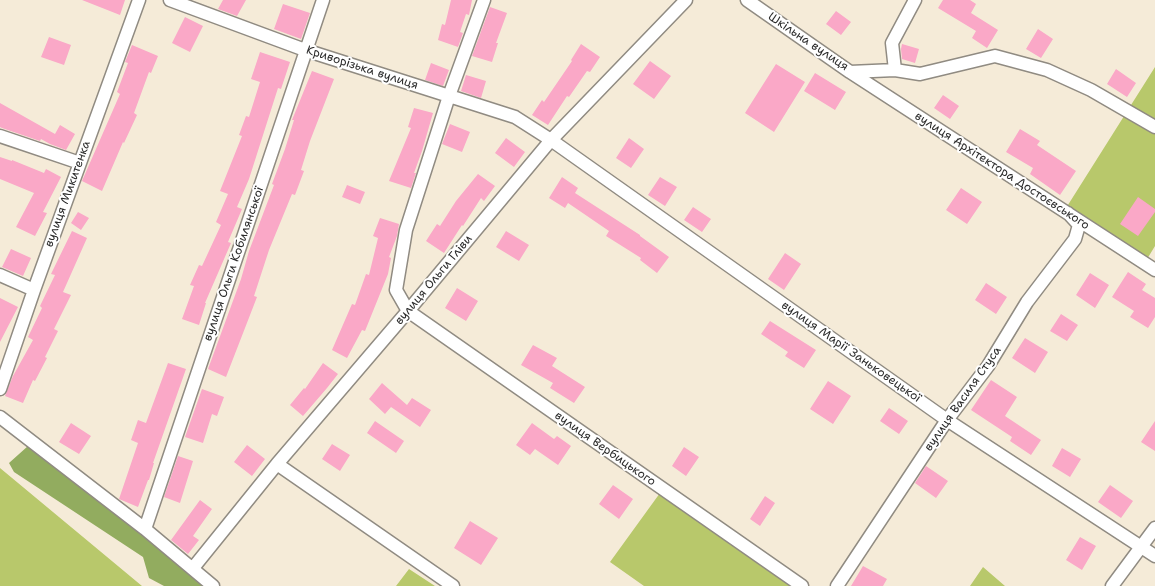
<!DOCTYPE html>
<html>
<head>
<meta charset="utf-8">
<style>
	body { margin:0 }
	canvas { display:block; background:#f5ebd8 }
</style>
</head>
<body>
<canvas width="1155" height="586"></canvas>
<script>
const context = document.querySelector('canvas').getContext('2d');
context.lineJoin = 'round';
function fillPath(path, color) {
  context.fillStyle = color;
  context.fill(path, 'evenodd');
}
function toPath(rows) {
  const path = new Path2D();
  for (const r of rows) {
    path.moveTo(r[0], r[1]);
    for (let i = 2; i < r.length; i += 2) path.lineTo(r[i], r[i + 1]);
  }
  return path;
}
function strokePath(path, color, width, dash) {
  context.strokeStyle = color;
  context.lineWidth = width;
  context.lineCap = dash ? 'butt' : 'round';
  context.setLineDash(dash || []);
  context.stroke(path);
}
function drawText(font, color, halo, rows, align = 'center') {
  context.font = font + ' "Shantell Sans",sans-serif';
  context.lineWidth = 4;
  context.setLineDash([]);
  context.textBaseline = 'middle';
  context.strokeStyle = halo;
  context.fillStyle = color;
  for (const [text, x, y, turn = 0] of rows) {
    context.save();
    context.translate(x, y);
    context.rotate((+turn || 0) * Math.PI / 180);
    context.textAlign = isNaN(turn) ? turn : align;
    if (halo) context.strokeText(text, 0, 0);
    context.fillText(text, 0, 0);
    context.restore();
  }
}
const green = toPath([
	[1155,67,1155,246,1141,269,1061,216],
	[0,468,142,586,0,586],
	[660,493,797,586,644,586,610,562],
	[983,567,1005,586,970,586],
	[409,569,435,586,396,586]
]);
const forest = toPath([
	[28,446,168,550,205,586,164,586,149,578,143,557,14,472,9,463]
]);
const building = toPath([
	[82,0,125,0,120,15],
	[223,0,246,0,237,16,218,9],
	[451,0,472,0,469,15,466,14,460,32,463,33,458,47,438,40,442,24,445,25],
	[943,0,970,0,976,4,971,13,998,30,987,48,972,38,976,31,938,8],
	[283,4,310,13,301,39,274,29],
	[490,7,507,13,496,43,498,43,492,62,472,56],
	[836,11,851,22,841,35,826,24],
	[185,17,203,26,190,52,172,43],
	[1038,29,1053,39,1041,58,1026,49],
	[49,37,71,45,64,65,41,57],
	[581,44,600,57,590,72,587,71,569,97,567,96,548,125,532,115,542,100,544,102,572,61,571,60],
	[902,44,919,49,915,63,902,59,901,49],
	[132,45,158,56,151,73,149,72,134,113,137,115,124,143,123,142,102,191,82,181,120,94,117,92,128,63,125,62],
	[260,52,290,62,281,89,278,88,249,179,237,207,242,209,228,242,231,243,205,303,206,303,199,325,182,319,194,286,190,285,199,265,202,266,221,225,216,222,228,194,220,191,242,136,239,135,246,116,249,117,260,82,251,79],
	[650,61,671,76,654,99,633,84],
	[431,63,449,70,443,86,425,80],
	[776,64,805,82,774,132,745,113],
	[1116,69,1136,83,1127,97,1107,84],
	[312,71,334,79,310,141,301,170,304,171,295,195,292,194,269,250,254,296,257,297,226,377,208,369,241,279,249,251,274,185,272,184,285,149,294,120,292,120],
	[815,73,846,92,835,110,804,91],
	[466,75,486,81,481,98,461,91],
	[943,95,959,106,950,119,934,108],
	[0,103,55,134,60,125,75,134,66,150,50,144,41,139,40,141,2,128,0,127],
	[414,108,433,113,422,151,414,173,416,173,411,188,389,181,411,128,408,127],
	[450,124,470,132,462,152,442,144],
	[1020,129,1040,141,1037,145,1076,171,1060,195,1030,174,1033,168,1006,152],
	[506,138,525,152,514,167,495,153],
	[629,138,644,149,631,168,616,158],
	[0,157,12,161,12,160,44,173,46,169,61,177,43,212,47,213,35,236,16,227,34,193,0,179],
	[478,174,495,186,484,201,481,198,463,226,462,225,444,253,426,241,437,224,440,226,456,201],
	[562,177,578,188,575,193,640,235,640,236,669,257,657,273,640,260,641,258,606,236,609,231,568,203,565,208,549,198],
	[660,177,677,187,665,206,648,195],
	[347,185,365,192,360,204,342,197],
	[961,188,982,202,967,224,946,210],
	[1138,197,1155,209,1155,212,1138,236,1120,224],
	[693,207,711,219,702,232,684,220],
	[78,212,89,218,81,230,71,223],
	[380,218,399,224,397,236,389,257,391,258,388,274,365,331,362,330,347,358,332,350,352,304,355,305,366,274,369,275,378,238,373,236],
	[72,231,87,238,63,292,71,295,54,329,58,331,45,357,47,358,35,381,33,380,23,403,5,396,13,376,33,340,28,337,42,308,40,306,55,275,51,274],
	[506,231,529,245,519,261,496,247],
	[11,249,31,258,23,276,2,267],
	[785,253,801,264,784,290,768,279],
	[1128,272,1146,284,1142,290,1155,298,1155,317,1148,328,1130,317,1134,311,1112,297],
	[1090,273,1109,285,1095,308,1076,295],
	[986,283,1007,297,996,314,975,300],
	[457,288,478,301,466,321,445,308],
	[0,298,18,307,0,342],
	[1061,314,1078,325,1067,341,1050,331],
	[770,321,816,350,804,368,785,356,788,352,761,334],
	[1025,338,1048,352,1035,373,1012,358],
	[533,345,557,358,552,366,585,387,574,403,550,388,553,383,521,365],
	[168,363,186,369,153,463,154,463,149,480,148,480,138,507,119,499,138,443,131,440,138,420,146,423],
	[323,363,338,374,327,388,303,416,290,405,304,388,305,389],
	[991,380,1017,397,1005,416,1041,440,1031,455,1010,441,1012,437,971,410],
	[828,381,851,396,833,424,810,409],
	[382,383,407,405,412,398,431,410,420,427,391,407,385,414,369,399],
	[202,389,224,397,217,416,212,414,203,443,185,437],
	[889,408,908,421,899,434,880,421],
	[375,421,404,441,396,453,367,433],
	[1155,421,1155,451,1141,442],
	[71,423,91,436,79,454,59,442],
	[532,423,554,439,557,436,571,446,558,465,535,449,530,455,516,445],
	[332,444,350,455,340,471,322,459],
	[247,445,265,459,252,476,234,462],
	[684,447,699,457,686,476,672,466],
	[1062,448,1081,459,1070,477,1052,466],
	[178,456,193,461,180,503,164,497],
	[926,466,948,481,936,498,915,483],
	[613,485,633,499,619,519,599,504],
	[1110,485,1133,501,1121,518,1098,502],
	[765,496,775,503,760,526,750,519],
	[200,500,212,509,193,536,199,540,188,554,171,540],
	[470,521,498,538,481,565,454,548],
	[1080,537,1096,546,1082,570,1066,560],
	[863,566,887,579,883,586,851,586]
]);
const minor = toPath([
	[170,0,305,50,515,117,551,140,947,420,1155,556],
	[484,0,449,96,406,230,396,290,408,311,802,586],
	[747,0,850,72,895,70,920,74,995,56,1047,70,1091,90,1155,127],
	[895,70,892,43,915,0],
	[850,72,1155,270],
	[0,136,80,163],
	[0,275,34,290],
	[0,389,34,290,139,0],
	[0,417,145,529,213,586],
	[277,464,453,586],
	[145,529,323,0],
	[193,568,277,464,408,311,551,140,686,0],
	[837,586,947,420,988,366,1027,302,1075,239,1079,225,1068,213],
	[1112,586,1155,528]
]);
const streetNames = [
	["Шкільна вулиця",808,42,34],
	["Криворізька вулиця",362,68,18],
	["вулиця Архітектора Достоєвського",1002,171,33],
	["вулиця Микитенка",68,194,-70],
	["вулиця Ольги Кобилянської",234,264,-71],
	["вулиця Ольги Гліви",434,280,-50],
	["вулиця Марії Заньковецької",851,352,35],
	["вулиця Василя Стуса",963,399,-55],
	["вулиця Вербицького",605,449,35]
];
fillPath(green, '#b8c86b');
fillPath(forest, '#92ac5f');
fillPath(building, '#faa8c7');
strokePath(minor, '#908b82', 15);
strokePath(minor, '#fff', 12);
drawText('12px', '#2b2b2b', '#fff', streetNames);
</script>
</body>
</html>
